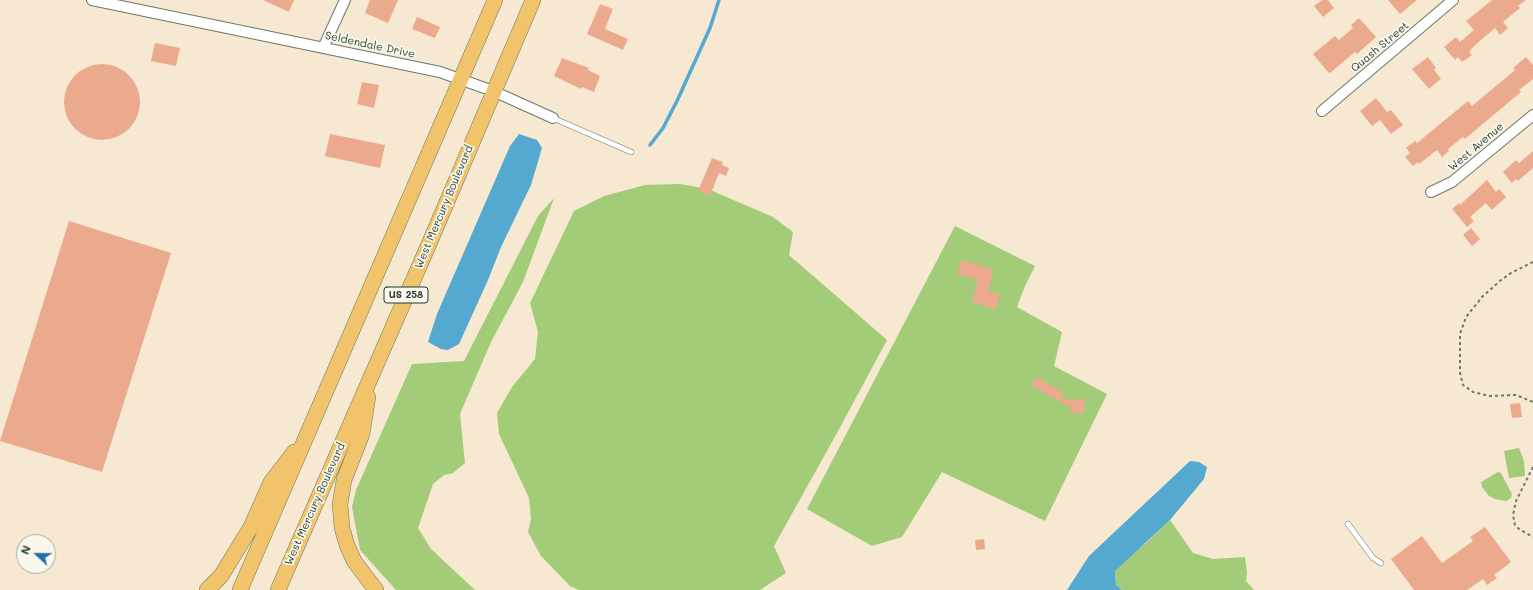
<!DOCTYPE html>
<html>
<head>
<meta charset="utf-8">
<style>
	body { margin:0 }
	#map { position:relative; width:1533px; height:590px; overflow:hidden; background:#f6e8d1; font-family:Mali,sans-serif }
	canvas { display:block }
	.north { position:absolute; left:16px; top:534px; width:40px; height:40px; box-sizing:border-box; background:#fbf7ec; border:1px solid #a3ada2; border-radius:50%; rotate:292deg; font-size:11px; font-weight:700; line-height:16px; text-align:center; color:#1f3d34 }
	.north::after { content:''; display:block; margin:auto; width:14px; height:18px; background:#1f6fb2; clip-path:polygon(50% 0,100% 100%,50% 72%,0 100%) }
</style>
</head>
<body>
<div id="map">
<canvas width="1533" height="590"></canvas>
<div class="north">N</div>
</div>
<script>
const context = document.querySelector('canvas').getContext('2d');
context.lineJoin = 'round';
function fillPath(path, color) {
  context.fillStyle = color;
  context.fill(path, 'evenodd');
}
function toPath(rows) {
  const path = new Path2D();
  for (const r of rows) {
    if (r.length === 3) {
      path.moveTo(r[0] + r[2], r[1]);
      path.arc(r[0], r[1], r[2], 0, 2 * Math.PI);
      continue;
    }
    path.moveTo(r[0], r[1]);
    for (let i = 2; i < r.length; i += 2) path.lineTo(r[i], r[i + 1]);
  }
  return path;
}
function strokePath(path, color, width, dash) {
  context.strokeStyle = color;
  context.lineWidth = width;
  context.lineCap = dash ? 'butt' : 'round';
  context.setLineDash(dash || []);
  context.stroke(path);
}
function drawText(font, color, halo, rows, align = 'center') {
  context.font = font + ' Mali,sans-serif';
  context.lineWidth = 3.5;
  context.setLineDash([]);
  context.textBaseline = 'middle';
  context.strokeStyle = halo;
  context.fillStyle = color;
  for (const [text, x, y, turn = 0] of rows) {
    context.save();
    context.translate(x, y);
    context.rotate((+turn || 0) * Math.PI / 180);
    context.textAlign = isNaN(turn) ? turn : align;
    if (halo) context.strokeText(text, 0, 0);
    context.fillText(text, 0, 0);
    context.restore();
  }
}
const green = toPath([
	[680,184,708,189,773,217,793,232,789,255,887,340,837,433,774,546,786,573,760,590,579,590,570,586,541,556,528,532,531,519,529,498,499,434,497,413,512,387,535,359,538,332,530,303,574,211,604,196,645,185],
	[554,198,523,282,491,342,460,414,465,463,453,473,444,475,433,484,418,528,431,549,475,590,396,590,360,550,352,507,356,490,412,364,464,361,538,216],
	[955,226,1035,266,1025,286,1017,307,1062,332,1054,366,1107,394,1045,521,942,472,902,537,872,546,807,509],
	[1519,448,1524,461,1525,476,1509,478,1504,451],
	[1498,472,1501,473,1512,494,1511,498,1506,501,1495,499,1489,496,1482,487,1481,482],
	[1170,520,1193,553,1213,559,1245,557,1247,573,1246,581,1254,590,1122,590,1116,585,1115,571,1126,558,1145,544]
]);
const water = toPath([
	[519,134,537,140,542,148,531,185,501,247,488,280,459,344,448,350,441,349,428,342,437,314,510,146],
	[1190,461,1199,462,1207,467,1204,479,1170,520,1115,571,1116,585,1122,590,1067,590,1089,556]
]);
const stream = toPath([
	[650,145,663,128,677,101,710,28,719,0]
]);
const building = toPath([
	[263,0,294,0,289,12],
	[370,0,398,0,388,23,365,13],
	[1322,0,1328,0,1334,8,1323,17,1314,6],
	[1388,0,1417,0,1400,14],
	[1492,0,1526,0,1518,6,1520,8,1503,22,1508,28,1500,35,1495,28,1473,47,1469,52,1472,55,1462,62,1458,57,1455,60,1444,47,1456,37,1460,42,1474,30,1466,21],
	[600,4,613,9,605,29,628,39,623,50,587,34],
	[417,17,440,27,435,38,412,29],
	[1359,18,1376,37,1357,54,1355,52,1330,73,1328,72,1313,54,1335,36,1339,40,1353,28,1351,25],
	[155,43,180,48,176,66,151,61],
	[1428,57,1436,68,1434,70,1441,79,1429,89,1412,69],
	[1526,57,1533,65,1533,79,1519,90,1521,92,1465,139,1463,137,1448,149,1449,151,1442,157,1437,150,1419,164,1418,162,1413,166,1405,157,1410,153,1406,148,1415,141,1417,143,1468,101,1472,106,1515,70,1513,68],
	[562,58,589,68,588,70,600,76,594,92,582,87,581,89,554,76],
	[102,102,38],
	[362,82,379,85,374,108,357,104],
	[1376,98,1387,112,1391,110,1403,125,1391,134,1380,120,1372,126,1360,111],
	[330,134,385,145,380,168,325,156],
	[1533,151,1533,168,1518,181,1516,179,1512,183,1503,172,1516,160,1519,163],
	[712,158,723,162,722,165,729,168,726,176,719,173,710,196,698,191],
	[1487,180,1496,192,1499,189,1506,197,1492,210,1486,203,1470,217,1474,221,1467,227,1452,209,1459,203,1460,205],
	[69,221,171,253,102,472,0,441],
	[1471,228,1480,239,1472,246,1463,235],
	[962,260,994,270,988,291,1000,294,996,309,972,302,978,280,957,274],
	[1036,377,1064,393,1061,399,1084,399,1084,413,1071,413,1071,408,1031,385],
	[1520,403,1522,417,1512,418,1510,404],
	[1485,527,1511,562,1494,575,1497,578,1487,585,1483,579,1467,590,1414,590,1391,559,1422,536,1442,563,1473,541,1470,537],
	[984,539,985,549,976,550,975,540]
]);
const path = toPath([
	[1533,262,1511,273,1501,280,1483,296,1466,317,1460,334,1460,373,1463,385,1473,392,1490,396,1516,395,1533,402],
	[1533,467,1516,501,1513,515,1515,525,1519,529,1533,537]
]);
const service = toPath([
	[553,118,631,152],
	[1348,524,1373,558,1381,563]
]);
const minor = toPath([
	[92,0,440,72,493,91,553,118],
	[323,48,345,0],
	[1322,111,1453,0],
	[1431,192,1452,182,1533,115]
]);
const primary = toPath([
	[368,397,362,434,344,480,340,504,342,528,347,545,354,561,376,590],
	[207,590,221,576,251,527,271,482,294,452],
	[240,590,495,0],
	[278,590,429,244,533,0]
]);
const shields = [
	[406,295,44]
];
const shieldNames = [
	["US 258",406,295]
];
const streetNames = [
	["Seldendale Drive",370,45,12],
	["Quash Street",1380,47,-40],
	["West Avenue",1476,147,-40],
	["West Mercury Boulevard",444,207,-67],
	["West Mercury Boulevard",315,504,-66]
];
fillPath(green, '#a2cc78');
fillPath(water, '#55a8d0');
strokePath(stream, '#55a8d0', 3.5);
fillPath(building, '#ebaa8d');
strokePath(service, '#6a796b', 6);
strokePath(minor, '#6a796b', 12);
strokePath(primary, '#6a796b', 16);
strokePath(path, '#6a796b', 2, [3, 3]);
strokePath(service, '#fff', 5);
strokePath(minor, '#fff', 10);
strokePath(primary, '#f1c36a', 15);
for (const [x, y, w] of shields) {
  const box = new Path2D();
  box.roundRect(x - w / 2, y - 8, w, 16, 3);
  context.fillStyle = '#fbf7ec';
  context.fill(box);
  strokePath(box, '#1f3d34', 1);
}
drawText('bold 10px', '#1f3d34', null, shieldNames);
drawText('11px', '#1f3d34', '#fbf7ec', streetNames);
</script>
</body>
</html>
